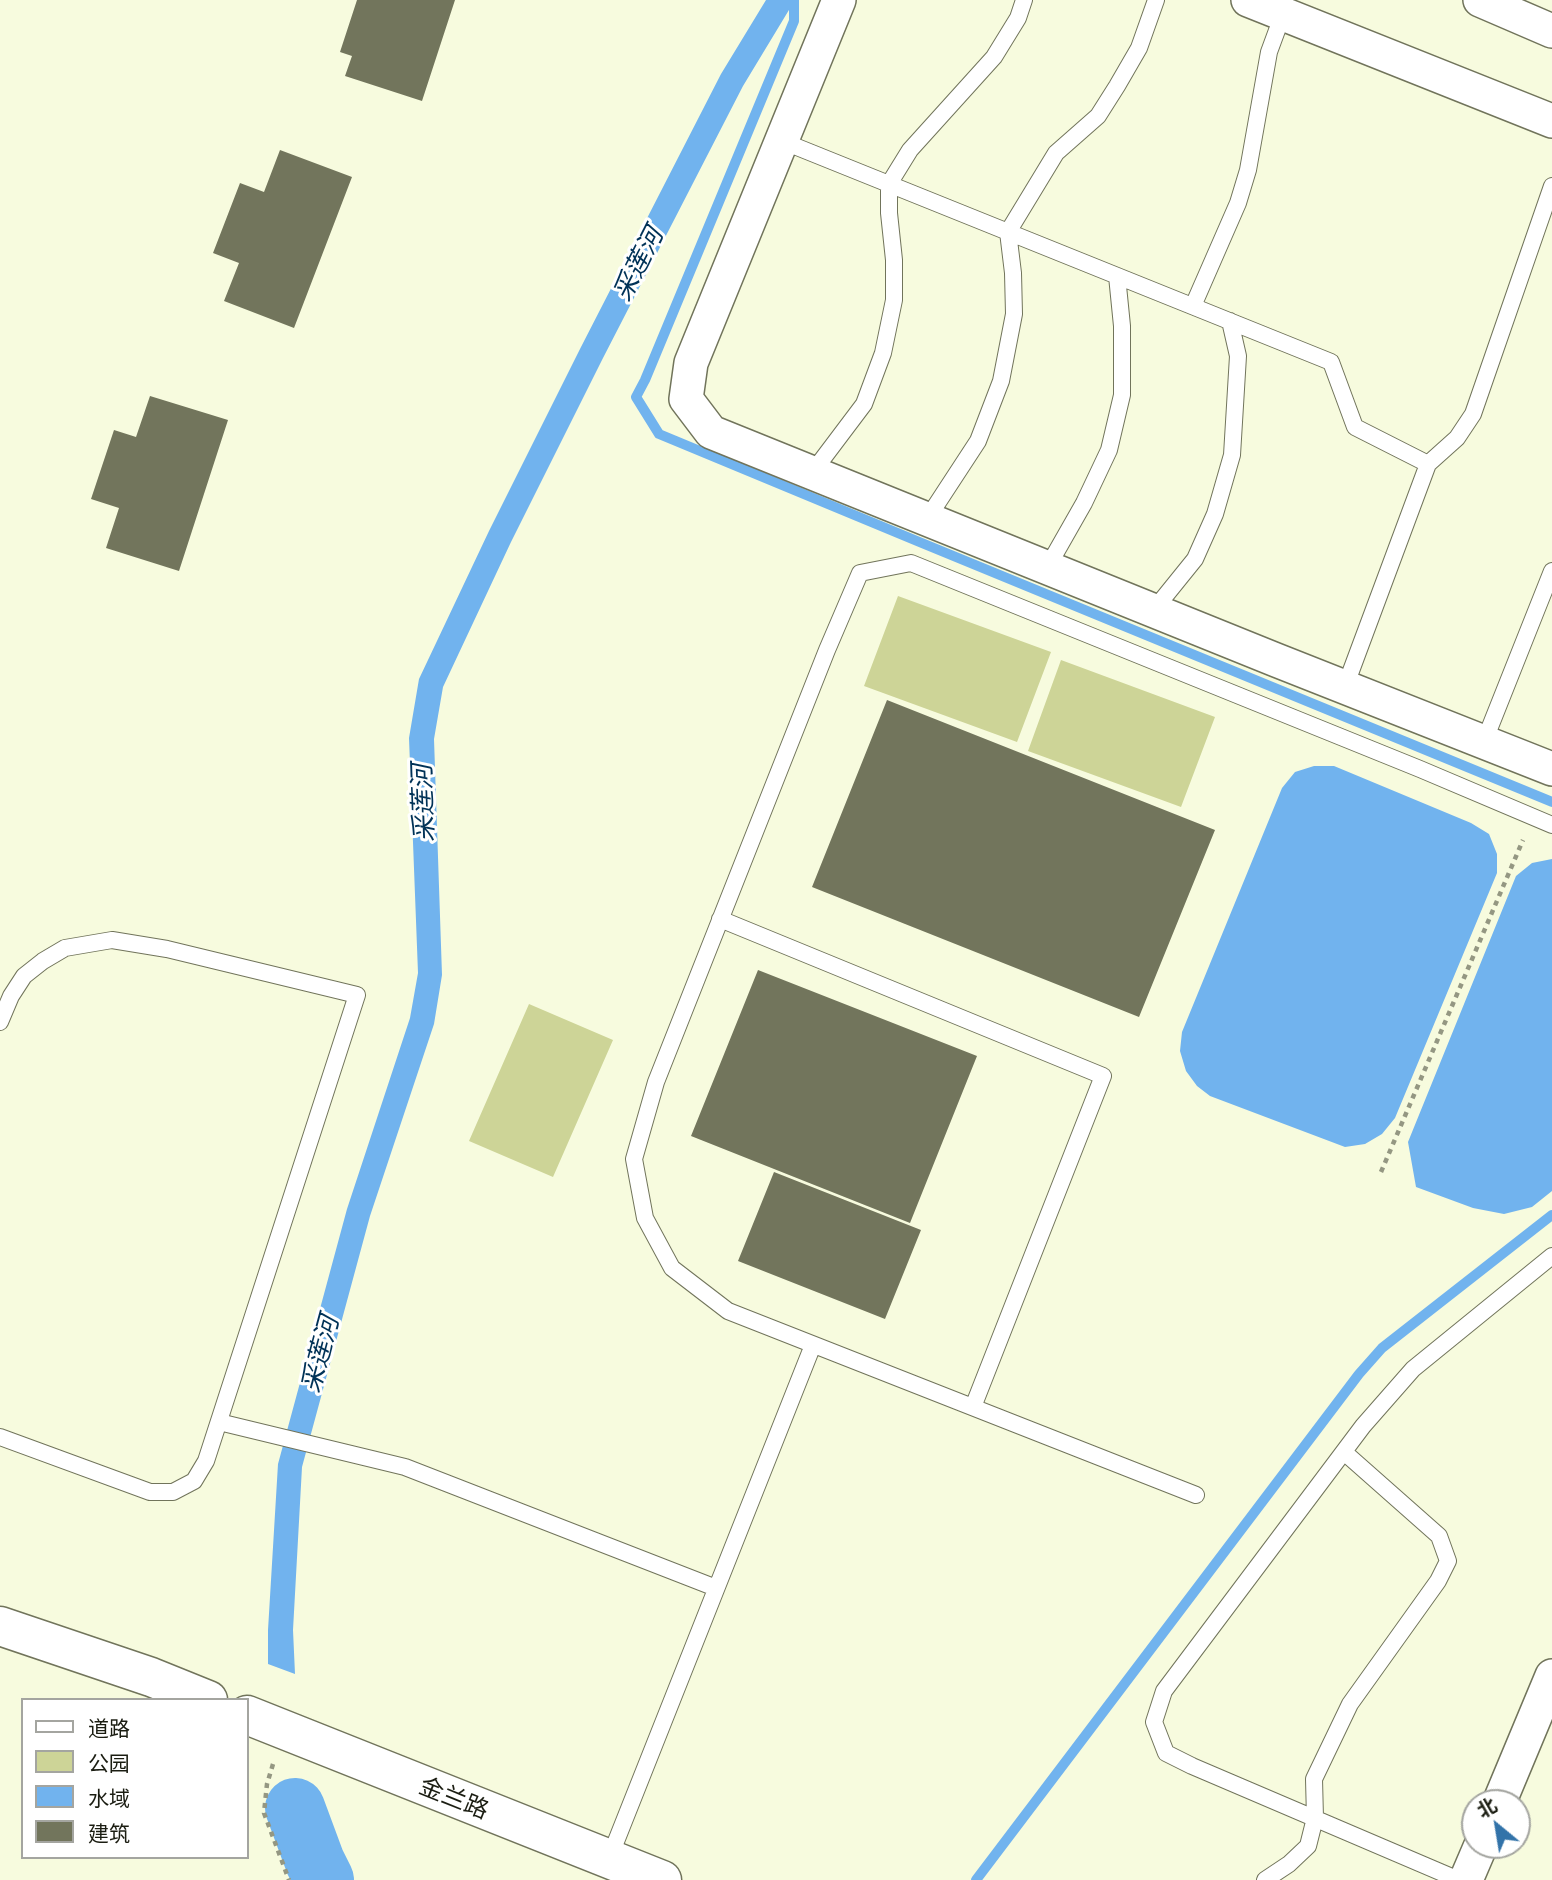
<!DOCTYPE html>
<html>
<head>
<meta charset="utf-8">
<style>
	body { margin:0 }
	#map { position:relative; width:1552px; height:1880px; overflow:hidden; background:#f7fbde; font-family:Barlow,"Noto Sans SC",sans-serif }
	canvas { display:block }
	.legend { position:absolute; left:21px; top:1698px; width:228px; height:161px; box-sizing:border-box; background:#fff; border:2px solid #a4a5a0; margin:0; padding:9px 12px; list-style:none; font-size:21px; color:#1b1d12 }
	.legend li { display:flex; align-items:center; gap:14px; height:35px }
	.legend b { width:35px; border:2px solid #a4a5a0 }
	.north { position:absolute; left:1461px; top:1789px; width:70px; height:70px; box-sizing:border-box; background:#fff; border:2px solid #a4a5a0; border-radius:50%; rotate:330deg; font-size:19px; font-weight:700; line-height:28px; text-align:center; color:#1b1d12 }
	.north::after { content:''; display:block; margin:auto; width:24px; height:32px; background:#3273a9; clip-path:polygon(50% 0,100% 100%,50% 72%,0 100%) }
</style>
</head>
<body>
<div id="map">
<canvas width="1552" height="1880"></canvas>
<ul class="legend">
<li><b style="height:9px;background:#fff"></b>道路</li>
<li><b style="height:19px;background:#cdd497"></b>公园</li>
<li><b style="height:19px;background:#71b3ee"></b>水域</li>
<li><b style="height:19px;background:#72755c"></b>建筑</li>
</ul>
<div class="north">北</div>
</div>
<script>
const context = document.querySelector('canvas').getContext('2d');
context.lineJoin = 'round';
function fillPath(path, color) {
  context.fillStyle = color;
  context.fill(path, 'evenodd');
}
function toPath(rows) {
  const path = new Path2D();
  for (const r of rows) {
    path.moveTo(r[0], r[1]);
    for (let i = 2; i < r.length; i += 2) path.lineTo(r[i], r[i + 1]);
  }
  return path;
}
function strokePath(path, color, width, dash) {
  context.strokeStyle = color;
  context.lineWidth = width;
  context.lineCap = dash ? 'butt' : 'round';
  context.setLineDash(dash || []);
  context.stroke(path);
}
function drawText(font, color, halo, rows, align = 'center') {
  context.font = font + ' Barlow,"Noto Sans SC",sans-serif';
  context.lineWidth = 6;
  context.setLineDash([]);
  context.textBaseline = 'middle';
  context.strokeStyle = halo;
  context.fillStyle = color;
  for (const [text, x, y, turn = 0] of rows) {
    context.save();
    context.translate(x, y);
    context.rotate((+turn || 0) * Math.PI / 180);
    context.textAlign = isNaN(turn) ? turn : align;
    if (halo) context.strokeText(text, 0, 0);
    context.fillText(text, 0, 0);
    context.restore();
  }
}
const green = toPath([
	[898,596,1051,652,1017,742,864,686],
	[1061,660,1215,717,1181,807,1028,751],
	[529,1004,613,1040,553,1177,469,1141]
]);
const water = toPath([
	[766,0,795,0,743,86,603,358,511,542,443,687,434,739,442,975,434,1024,370,1216,302,1467,293,1630,295,1674,268,1664,268,1630,278,1464,347,1209,410,1018,418,973,409,738,419,679,489,531,581,347,721,74],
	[1314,766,1334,766,1471,823,1489,834,1497,854,1497,873,1395,1118,1382,1134,1365,1144,1345,1147,1210,1096,1197,1086,1186,1071,1180,1051,1182,1032,1282,788,1295,772],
	[1552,859,1552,1191,1532,1207,1504,1214,1473,1208,1416,1187,1408,1142,1516,876,1532,863],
	[283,1812,314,1822,326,1857,338,1880,310,1880,304,1867]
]);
const stream = toPath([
	[794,0,794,21,645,380,636,397,659,434,917,541,1552,802],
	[976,1880,1359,1374,1382,1348,1552,1215]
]);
const river = toPath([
	[295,1808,315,1862,324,1880]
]);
const building = toPath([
	[357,0,455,0,422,101,345,76,352,56,340,52],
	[280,150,352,177,294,328,224,301,239,263,213,253,240,183,264,192],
	[150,396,228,420,179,571,106,548,119,508,91,499,114,430,136,437],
	[887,700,1215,830,1139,1017,812,887],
	[758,970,977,1056,910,1223,691,1136],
	[774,1172,921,1230,885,1319,738,1261]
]);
const path = toPath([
	[1381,1172,1523,840],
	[273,1764,267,1784,264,1813,289,1880]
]);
const service = toPath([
	[782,141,1331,362,1355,427,1428,464,1345,687],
	[1193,306,1238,203,1248,170,1269,52,1283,14],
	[1428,464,1457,438,1473,414,1552,186],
	[812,473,864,404,883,353,894,300,894,260,889,213,889,184,910,150,994,57,1018,18,1024,0],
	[927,519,978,441,1001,381,1014,314,1013,273,1008,232,1056,153,1098,116,1117,86,1139,48,1156,0],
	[1047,568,1084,503,1109,450,1122,395,1122,326,1117,276],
	[1153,611,1195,559,1215,514,1232,455,1238,356,1230,321],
	[1484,742,1552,571],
	[720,919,1103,1076,973,1407],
	[0,1022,11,996,24,976,43,961,65,948,112,940,167,949,357,995,206,1461,194,1481,173,1492,150,1492,0,1437],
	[219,1422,405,1467,716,1588],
	[1196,1495,728,1311,672,1268,645,1218,634,1159,656,1082,827,650,860,573,911,563,1420,769,1552,825],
	[609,1859,813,1345],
	[1265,1880,1289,1864,1308,1846,1315,1818,1314,1779,1350,1704,1438,1581,1448,1561,1439,1536,1344,1452],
	[1459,1880,1192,1766,1166,1753,1154,1722,1164,1691,1363,1426,1413,1369,1552,1256]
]);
const minor = toPath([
	[839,0,691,363,686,399,711,432,1276,660,1552,769],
	[1248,0,1552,121],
	[1480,0,1552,31],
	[1499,1803,1552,1676],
	[1466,1880,1481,1845]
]);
const tertiary = toPath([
	[0,1626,151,1677,208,1700],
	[247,1715,662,1880]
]);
const streetNames = [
	["金兰路",454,1798,22]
];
const waterNames = [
	["采莲河",638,264,-63],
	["采莲河",423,803,-92],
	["采莲河",320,1354,-75]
];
fillPath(green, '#cdd497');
fillPath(water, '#71b3ee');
strokePath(stream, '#71b3ee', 10);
strokePath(river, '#71b3ee', 60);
fillPath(building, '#72755c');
strokePath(service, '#71745b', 18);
strokePath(minor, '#71745b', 36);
strokePath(tertiary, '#71745b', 41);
strokePath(path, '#949782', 4.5, [5, 5]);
strokePath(service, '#fff', 16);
strokePath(minor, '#fff', 33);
strokePath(tertiary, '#fff', 38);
drawText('24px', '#1b1d12', '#fff', streetNames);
drawText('italic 26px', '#003257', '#fff', waterNames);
</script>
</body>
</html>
